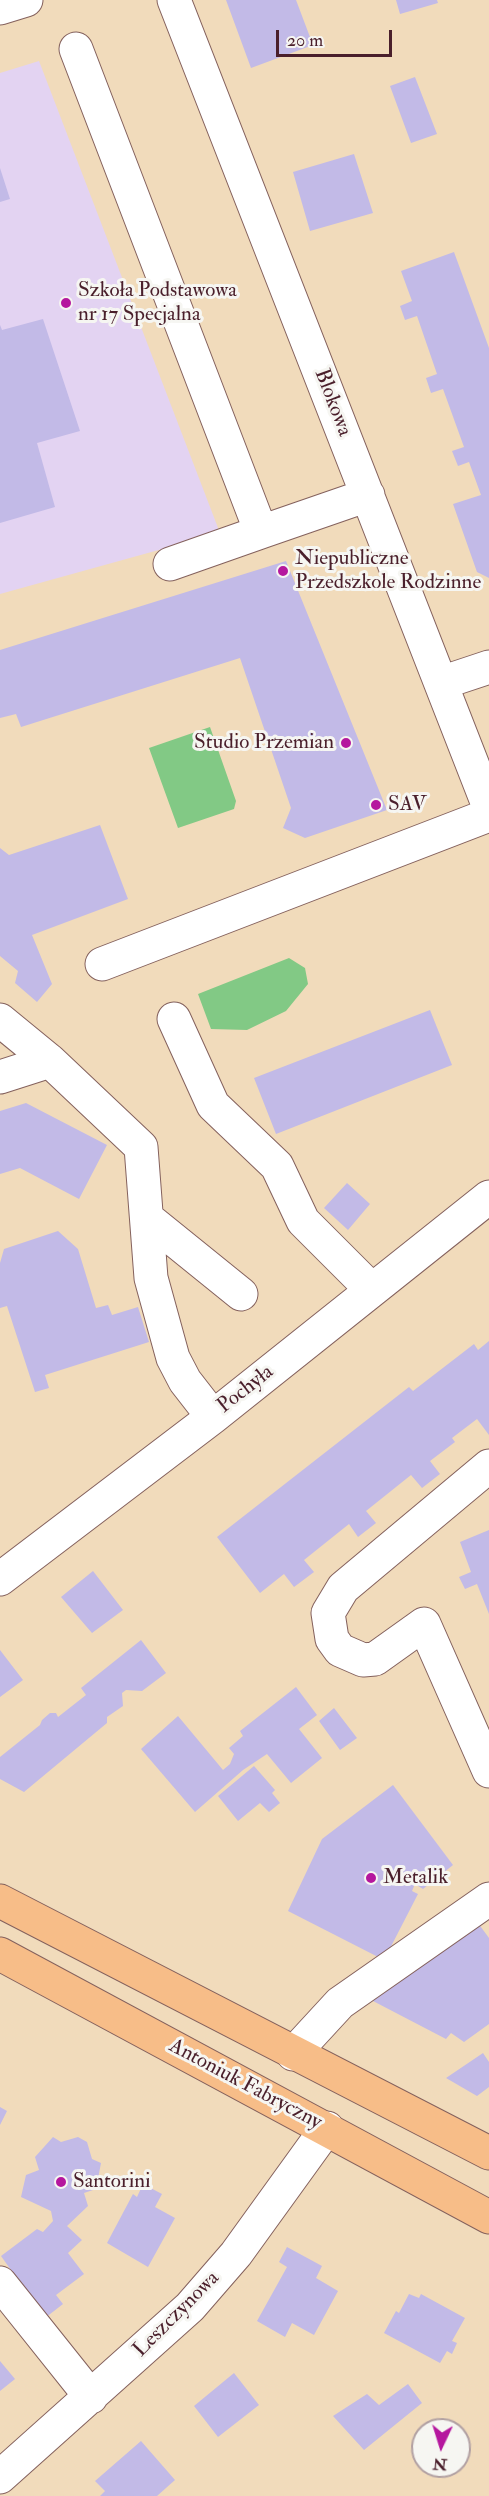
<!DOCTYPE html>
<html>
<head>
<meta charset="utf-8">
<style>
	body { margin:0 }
	#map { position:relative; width:489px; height:2496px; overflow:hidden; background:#f1dbbb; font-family:"IM FELL Double Pica",serif }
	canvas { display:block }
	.north { position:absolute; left:411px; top:2418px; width:60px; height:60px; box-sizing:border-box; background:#f6f6f2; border:2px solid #b1a0a2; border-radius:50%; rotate:184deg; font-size:16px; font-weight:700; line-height:24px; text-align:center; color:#4a1f2b }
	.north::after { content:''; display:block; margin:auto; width:21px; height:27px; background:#b5179e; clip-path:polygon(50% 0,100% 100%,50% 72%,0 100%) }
	.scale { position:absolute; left:276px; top:30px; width:116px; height:27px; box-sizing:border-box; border:3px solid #4a1f2b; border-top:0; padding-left:8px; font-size:18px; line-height:21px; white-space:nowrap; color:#4a1f2b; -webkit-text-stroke:4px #f6f6f2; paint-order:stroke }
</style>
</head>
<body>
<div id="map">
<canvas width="489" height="2496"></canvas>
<div class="north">N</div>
<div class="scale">20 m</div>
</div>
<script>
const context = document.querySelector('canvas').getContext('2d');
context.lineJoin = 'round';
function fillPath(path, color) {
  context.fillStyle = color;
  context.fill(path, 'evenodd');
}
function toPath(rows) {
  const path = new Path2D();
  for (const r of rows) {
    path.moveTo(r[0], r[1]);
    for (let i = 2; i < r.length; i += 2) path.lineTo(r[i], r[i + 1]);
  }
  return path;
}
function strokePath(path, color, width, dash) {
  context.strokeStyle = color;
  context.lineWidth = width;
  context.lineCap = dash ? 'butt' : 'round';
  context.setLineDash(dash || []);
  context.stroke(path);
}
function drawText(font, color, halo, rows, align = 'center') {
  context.font = font + ' "IM FELL Double Pica",serif';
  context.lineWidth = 6;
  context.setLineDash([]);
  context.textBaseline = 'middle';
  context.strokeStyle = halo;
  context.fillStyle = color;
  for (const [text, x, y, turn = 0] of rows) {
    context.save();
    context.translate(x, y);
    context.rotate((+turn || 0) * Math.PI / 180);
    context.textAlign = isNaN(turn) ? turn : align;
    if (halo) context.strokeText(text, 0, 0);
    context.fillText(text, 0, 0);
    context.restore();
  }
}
const built = toPath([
	[39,61,220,533,0,594,0,73]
]);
const green = toPath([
	[210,727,236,801,234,809,178,828,149,748],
	[289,958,305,968,308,984,286,1011,247,1030,211,1029,198,994]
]);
const building = toPath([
	[226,0,296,0,313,45,251,68],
	[396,0,437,0,438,3,400,14],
	[415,77,437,134,411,143,390,86],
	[354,154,373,213,310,231,293,172],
	[0,168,10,199,0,202],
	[454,252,489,348,489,578,477,572,453,504,481,495,469,462,458,466,452,451,464,447,443,389,431,393,426,378,437,374,417,316,405,320,400,306,412,301,401,271],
	[43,319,80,431,37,443,55,507,0,523,0,325,2,330],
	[286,561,387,810,305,838,283,828,291,808,240,658,21,727,16,714,0,718,0,650],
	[100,825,128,899,32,935,52,984,37,1002,15,983,18,971,0,956,0,848,9,855],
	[430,1010,452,1065,276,1134,254,1078],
	[26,1103,107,1145,79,1199,20,1168,0,1174,0,1111],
	[347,1183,370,1204,348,1230,324,1208],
	[58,1231,78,1249,96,1308,108,1305,112,1315,138,1307,149,1342,45,1375,49,1388,35,1392,7,1306,0,1308,0,1263,4,1249],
	[489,1341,489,1435,477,1419,452,1438,455,1442,430,1461,440,1474,422,1488,411,1475,366,1511,376,1523,358,1537,349,1524,304,1560,314,1572,294,1587,284,1574,260,1593,217,1537,409,1387,413,1391,474,1344,478,1350],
	[489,1530,489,1614,477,1584,465,1589,459,1577,471,1572,460,1542],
	[93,1571,123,1610,92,1633,61,1597],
	[141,1640,166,1673,142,1691,126,1690,122,1693,123,1706,107,1717,107,1723,24,1792,0,1779,0,1757,40,1725,42,1720,50,1713,56,1713,58,1717,86,1695,81,1688],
	[0,1650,23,1680,0,1697],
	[296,1687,317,1715,299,1729,322,1758,291,1783,267,1754,243,1770,195,1812,141,1749,178,1716,223,1770,230,1764,234,1754,229,1748,243,1736,240,1731],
	[334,1708,357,1738,340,1750,319,1721],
	[254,1766,275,1790,272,1793,280,1803,269,1812,260,1803,238,1821,218,1796],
	[393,1785,453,1865,423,1889,415,1884,412,1891,418,1894,384,1960,288,1911,322,1839],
	[478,1923,489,1938,489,2024,464,2042,451,2033,446,2039,373,2001],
	[483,2053,489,2062,489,2087,477,2096,446,2078],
	[0,2107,7,2111,0,2125],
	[53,2137,61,2142,78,2137,87,2142,92,2159,101,2163,96,2189,84,2193,88,2206,67,2226,82,2240,68,2253,84,2274,56,2295,63,2304,45,2318,1,2256,37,2229,43,2232,53,2221,51,2211,21,2197,26,2175,39,2170,35,2157],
	[143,2184,162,2194,155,2207,175,2218,148,2267,107,2243,133,2194,137,2197],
	[287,2247,322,2266,316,2278,338,2291,314,2335,292,2323,285,2337,257,2321,287,2267,279,2262],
	[409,2294,419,2298,421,2294,465,2318,452,2341,457,2343,452,2354,447,2351,440,2363,384,2333,396,2311,399,2313],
	[0,2361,15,2379,0,2391],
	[234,2373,259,2405,218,2437,194,2406],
	[408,2384,422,2403,364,2450,333,2416,367,2394,379,2405],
	[141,2441,175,2480,157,2496,100,2496,105,2491,95,2481]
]);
const minor = toPath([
	[174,0,489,807],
	[0,8,26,0],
	[76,49,261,532,368,495],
	[170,564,261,532],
	[441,683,489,667],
	[102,964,489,815],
	[174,1019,213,1105,277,1166,303,1221,372,1290],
	[0,1020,50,1061],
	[0,1077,50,1061,141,1147,151,1278,173,1358,185,1381,213,1417],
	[147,1218,241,1294],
	[489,1466,343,1588,328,1613,332,1639,340,1650,363,1660,375,1659,424,1624,489,1771],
	[0,1579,213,1417,489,1197],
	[293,2054,340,2003,489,1899],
	[0,2283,91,2397],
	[0,2477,190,2307,236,2254,327,2128]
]);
const major = toPath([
	[0,1901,489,2153],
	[0,1954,489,2217]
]);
const markers = [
	[66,303,6,"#b5179e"],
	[283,571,6,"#b5179e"],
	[346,743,6,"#b5179e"],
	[376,805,6,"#b5179e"],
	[371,1878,6,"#b5179e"],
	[61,2182,6,"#b5179e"]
];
const poiNames = [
	["Szkoła Podstawowa",78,291],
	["nr 17 Specjalna",78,315],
	["Niepubliczne",295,559],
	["Przedszkole Rodzinne",295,583],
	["Studio Przemian",334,743,"right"],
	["SAV",388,805],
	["Metalik",383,1878],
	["Santorini",73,2182]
];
const streetNames = [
	["Blokowa",332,403,69],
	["Pochyła",246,1390,-38],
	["Antoniuk Fabryczny",245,2085,28],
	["Leszczynowa",177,2315,-45]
];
fillPath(built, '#e3d3f2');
fillPath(green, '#82c985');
fillPath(building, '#c2bae7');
strokePath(minor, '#84615d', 35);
strokePath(major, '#84615d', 35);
strokePath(minor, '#fff', 33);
strokePath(major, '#f7bd88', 33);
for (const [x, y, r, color] of markers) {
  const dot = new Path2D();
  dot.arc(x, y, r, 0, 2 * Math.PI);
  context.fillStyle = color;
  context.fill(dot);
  strokePath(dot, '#f6f6f2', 2);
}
drawText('21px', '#4a1f2b', '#f6f6f2', poiNames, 'left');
drawText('21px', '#4a1f2b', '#f6f6f2', streetNames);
</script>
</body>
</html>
